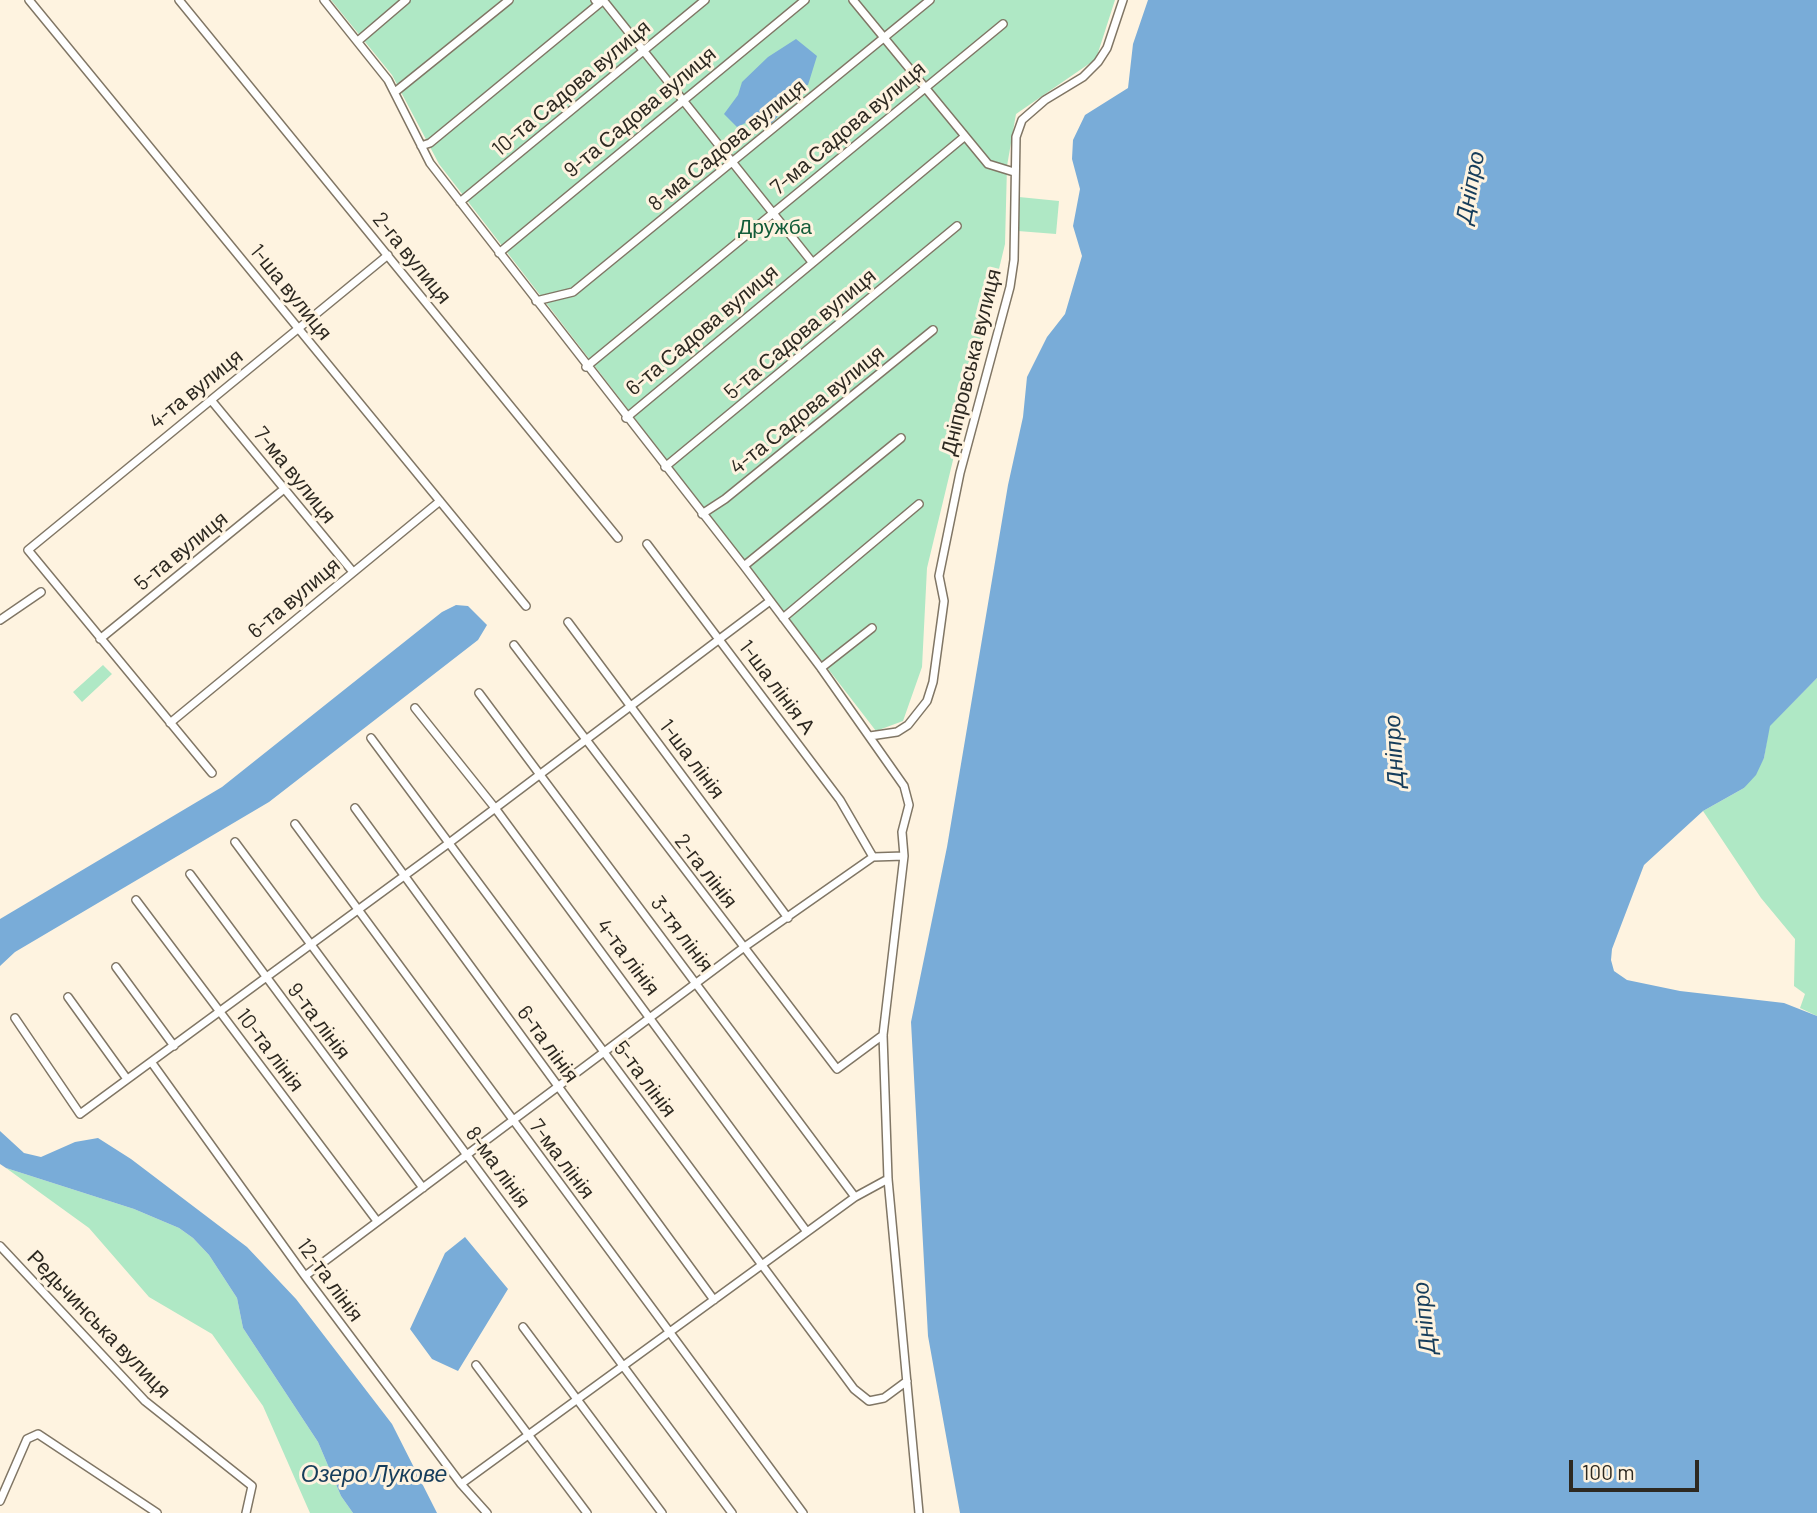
<!DOCTYPE html>
<html>
<head>
<meta charset="utf-8">
<style>
	body { margin:0 }
	#map { position:relative; width:1817px; height:1513px; overflow:hidden; background:#fef3e0; font-family:Barlow,sans-serif }
	canvas { display:block }
	.scale { position:absolute; left:1569px; top:1460px; width:130px; height:32px; box-sizing:border-box; border:4px solid #2d2921; border-top:0; padding-left:9px; font-size:21px; line-height:24px; white-space:nowrap; color:#2d2921; -webkit-text-stroke:5px #fef3e0; paint-order:stroke }
</style>
</head>
<body>
<div id="map">
<canvas width="1817" height="1513"></canvas>
<div class="scale">100 m</div>
</div>
<script>
const context = document.querySelector('canvas').getContext('2d');
context.lineJoin = 'round';
function fillPath(path, color) {
  context.fillStyle = color;
  context.fill(path, 'evenodd');
}
function toPath(rows) {
  const path = new Path2D();
  for (const r of rows) {
    path.moveTo(r[0], r[1]);
    for (let i = 2; i < r.length; i += 2) path.lineTo(r[i], r[i + 1]);
  }
  return path;
}
function strokePath(path, color, width, dash) {
  context.strokeStyle = color;
  context.lineWidth = width;
  context.lineCap = dash ? 'butt' : 'round';
  context.setLineDash(dash || []);
  context.stroke(path);
}
function drawText(font, color, halo, rows, align = 'center') {
  context.font = font + ' Barlow,sans-serif';
  context.lineWidth = 6;
  context.setLineDash([]);
  context.textBaseline = 'middle';
  context.strokeStyle = halo;
  context.fillStyle = color;
  for (const [text, x, y, turn = 0] of rows) {
    context.save();
    context.translate(x, y);
    context.rotate((+turn || 0) * Math.PI / 180);
    context.textAlign = isNaN(turn) ? turn : align;
    if (halo) context.strokeText(text, 0, 0);
    context.fillText(text, 0, 0);
    context.restore();
  }
}
const green = toPath([
	[331,0,1115,0,1096,59,1016,114,1007,166,1005,244,927,568,922,667,903,721,876,731,439,164,392,75],
	[1019,197,1059,201,1056,234,1018,231],
	[103,665,112,674,82,702,73,692],
	[1817,678,1817,1016,1800,1008,1805,994,1794,986,1795,939,1761,898,1703,811,1744,788,1764,758,1769,726],
	[6,1168,134,1209,179,1228,193,1238,209,1255,237,1298,243,1328,318,1442,341,1496,353,1513,310,1513,263,1406,212,1334,149,1297,89,1228]
]);
const water = toPath([
	[1148,0,1817,0,1817,678,1770,726,1764,758,1756,775,1744,788,1703,811,1644,865,1612,949,1611,960,1614,971,1627,980,1680,991,1784,1003,1817,1016,1817,1513,960,1513,928,1336,911,1022,947,847,1008,485,1023,417,1027,377,1047,337,1065,314,1082,256,1073,226,1080,189,1072,159,1073,140,1085,115,1128,88,1133,44],
	[796,39,817,56,808,85,796,86,781,94,780,114,771,124,758,117,737,127,724,114,738,95,742,82,768,57],
	[456,605,468,606,487,625,478,640,269,802,15,952,0,966,0,919,222,787,442,612],
	[0,1131,24,1153,41,1157,75,1142,98,1138,131,1159,247,1247,296,1299,392,1424,437,1513,353,1513,341,1496,318,1442,243,1328,237,1298,209,1255,193,1238,179,1228,134,1209,6,1168,0,1164],
	[465,1237,508,1289,458,1371,432,1359,410,1329,445,1253]
]);
const minor = toPath([
	[29,0,526,606],
	[179,0,618,538],
	[324,0,388,80,430,163,744,566,821,668,904,786,909,805,902,832,904,856,883,1035,888,1179,919,1513],
	[595,0,598,4,603,0,812,262],
	[853,0,988,164,1014,172],
	[358,41,406,0],
	[395,92,509,0],
	[421,146,430,143,600,3],
	[460,202,705,0],
	[499,253,805,0],
	[536,301,573,292,930,0],
	[586,367,1003,24],
	[211,400,353,572],
	[626,418,964,137],
	[665,467,957,226],
	[702,514,725,499,933,330],
	[647,544,840,800,873,857],
	[744,566,901,438],
	[783,618,919,504],
	[0,620,41,592],
	[568,622,788,918],
	[100,639,284,489],
	[514,645,837,1069,883,1035],
	[821,668,872,628],
	[479,693,855,1197],
	[415,708,495,808,807,1232],
	[170,723,440,501],
	[870,736,897,732,908,725,927,701,933,682,944,601,939,576,960,473,1010,287,1014,260,1016,137,1022,120,1045,100,1083,77,1098,62,1107,48,1123,0],
	[371,738,854,1389,869,1401,884,1398,907,1381],
	[212,773,28,550,388,255],
	[355,808,714,1300],
	[295,824,803,1513],
	[235,842,732,1513],
	[190,874,423,1188],
	[136,900,377,1221],
	[116,967,174,1046],
	[68,997,127,1079],
	[15,1018,80,1114,449,843,770,601],
	[152,1063,305,1276,461,1484,487,1513],
	[0,1246,145,1401,252,1486,246,1513],
	[305,1276,743,948,873,857,904,856],
	[523,1327,662,1513],
	[476,1365,587,1513],
	[461,1484,855,1197,888,1179],
	[0,1501,27,1439,38,1434,157,1513]
]);
const streetNames = [
	["10-та Садова вулиця",571,88,-40],
	["9-та Садова вулиця",640,112,-40],
	["7-ма Садова вулиця",848,128,-40],
	["8-ма Садова вулиця",727,145,-39],
	["2-га вулиця",412,258,51],
	["1-ша вулиця",291,292,51],
	["6-та Садова вулиця",702,330,-40],
	["5-та Садова вулиця",800,334,-40],
	["Дніпровська вулиця",971,362,-76],
	["4-та вулиця",196,389,-39],
	["4-та Садова вулиця",807,410,-39],
	["7-ма вулиця",295,475,51],
	["5-та вулиця",181,551,-39],
	["6-та вулиця",294,598,-40],
	["1-ша лінія А",777,687,53],
	["1-ша лінія",692,759,53],
	["2-га лінія",706,871,52],
	["3-тя лінія",682,934,53],
	["4-та лінія",628,957,53],
	["9-та лінія",319,1021,53],
	["6-та лінія",548,1044,54],
	["10-та лінія",270,1050,53],
	["5-та лінія",645,1079,53],
	["7-ма лінія",562,1159,53],
	["8-ма лінія",498,1167,54],
	["12-та лінія",330,1280,54],
	["Редьчинська вулиця",99,1324,46]
];
const parkNames = [
	["Дружба",775,227]
];
const waterNames = [
	["Дніпро",1470,187,-79],
	["Дніпро",1394,751,-93],
	["Дніпро",1424,1318,-96],
	["Озеро Лукове",374,1474]
];
fillPath(green, '#afe8c5');
fillPath(water, '#79acd8');
strokePath(minor, '#807665', 10);
strokePath(minor, '#fff', 7);
drawText('21px', '#2d2921', '#fef3e0', streetNames);
drawText('21px', '#135c39', '#fef3e0', parkNames);
drawText('italic 23px', '#163d5b', '#fef3e0', waterNames);
</script>
</body>
</html>
